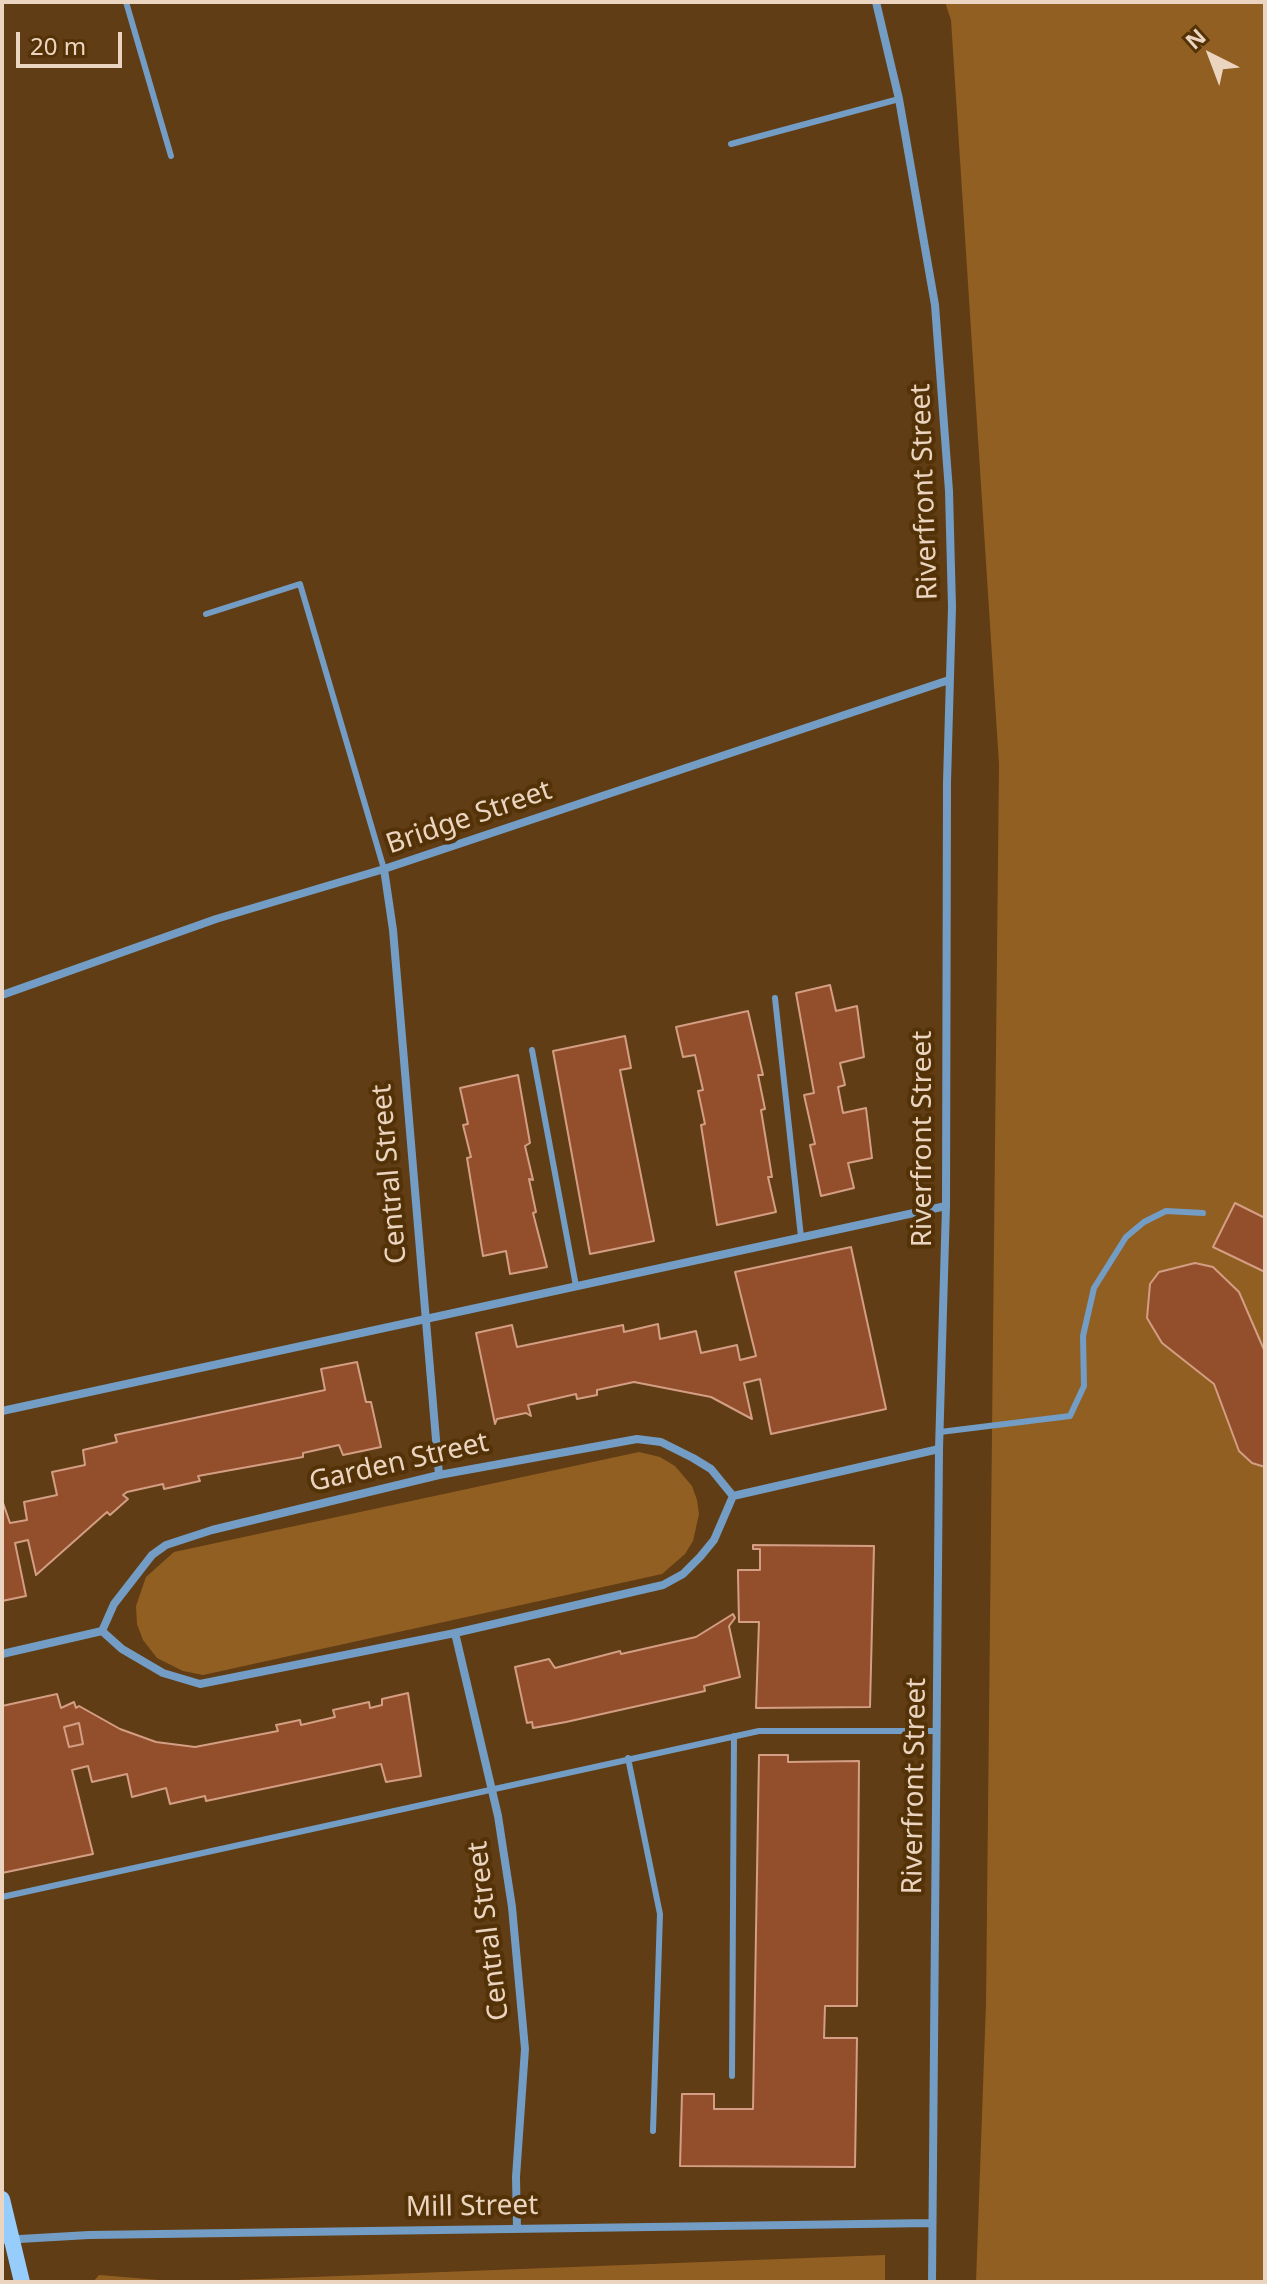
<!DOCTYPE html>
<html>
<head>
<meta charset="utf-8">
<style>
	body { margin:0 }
	#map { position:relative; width:1267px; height:2284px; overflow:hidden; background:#603d14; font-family:"Noto Sans",sans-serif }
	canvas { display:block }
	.frame { position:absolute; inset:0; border:4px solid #ebd5c0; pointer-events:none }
	.north { position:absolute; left:1171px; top:16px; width:80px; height:80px; -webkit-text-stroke:6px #543207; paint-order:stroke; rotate:318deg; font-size:22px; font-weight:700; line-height:32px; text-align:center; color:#ebd5c0 }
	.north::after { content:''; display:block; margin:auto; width:28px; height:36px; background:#ebd5c0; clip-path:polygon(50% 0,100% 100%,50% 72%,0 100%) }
	.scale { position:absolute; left:16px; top:32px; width:106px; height:36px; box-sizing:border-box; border:4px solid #ebd5c0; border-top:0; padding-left:10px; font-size:24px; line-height:28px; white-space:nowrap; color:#ebd5c0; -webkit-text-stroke:6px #543207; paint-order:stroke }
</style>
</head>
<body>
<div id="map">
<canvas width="1267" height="2284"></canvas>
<div class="frame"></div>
<div class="north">N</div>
<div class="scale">20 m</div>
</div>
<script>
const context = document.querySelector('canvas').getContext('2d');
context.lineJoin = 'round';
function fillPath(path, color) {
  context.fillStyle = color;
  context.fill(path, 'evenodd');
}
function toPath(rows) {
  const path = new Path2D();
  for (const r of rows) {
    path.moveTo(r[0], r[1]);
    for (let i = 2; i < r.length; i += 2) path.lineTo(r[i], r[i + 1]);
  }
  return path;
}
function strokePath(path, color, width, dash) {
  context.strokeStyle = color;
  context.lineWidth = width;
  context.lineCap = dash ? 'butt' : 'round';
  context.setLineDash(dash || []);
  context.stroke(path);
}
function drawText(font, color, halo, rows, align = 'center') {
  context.font = font + ' "Noto Sans",sans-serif';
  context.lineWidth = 8;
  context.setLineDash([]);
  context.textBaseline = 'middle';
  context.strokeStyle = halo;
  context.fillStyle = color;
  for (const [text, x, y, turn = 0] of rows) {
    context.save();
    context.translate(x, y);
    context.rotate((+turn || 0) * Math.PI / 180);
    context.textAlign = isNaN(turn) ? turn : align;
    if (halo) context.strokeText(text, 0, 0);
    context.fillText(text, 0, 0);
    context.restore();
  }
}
const green = toPath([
	[945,2,1265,2,1265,2282,976,2282,986,2003,999,764,951,20],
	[639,1452,660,1457,675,1466,692,1486,697,1500,699,1514,693,1541,685,1554,662,1574,203,1675,183,1671,157,1658,143,1640,137,1624,136,1606,146,1577,174,1552],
	[885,2255,885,2282,93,2282,99,2275,183,2282]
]);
const building = toPath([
	[830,985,836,1011,857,1006,864,1057,840,1063,845,1085,838,1087,843,1113,866,1108,872,1158,848,1163,854,1188,821,1196,810,1145,815,1144,804,1095,814,1093,796,993,830,985],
	[748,1011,763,1075,758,1075,765,1109,761,1110,772,1177,768,1177,776,1212,717,1225,701,1125,705,1124,698,1091,703,1090,695,1055,683,1057,676,1027,748,1011],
	[625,1036,631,1068,620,1070,654,1241,590,1254,553,1051,625,1036],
	[518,1075,530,1143,525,1146,533,1180,529,1179,536,1212,533,1213,547,1267,510,1274,506,1251,483,1256,467,1158,471,1157,463,1125,468,1124,460,1088,518,1075],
	[1235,1203,1265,1218,1265,1272,1213,1247,1235,1203],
	[851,1247,886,1409,771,1434,760,1379,744,1383,752,1419,711,1397,634,1382,597,1390,597,1395,577,1399,576,1394,528,1405,531,1416,526,1413,497,1419,495,1424,476,1333,512,1325,517,1347,623,1325,624,1332,658,1324,660,1339,696,1331,701,1353,737,1345,740,1360,756,1356,735,1272,851,1247],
	[1195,1263,1213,1267,1239,1292,1265,1352,1265,1467,1252,1463,1239,1451,1214,1384,1162,1343,1147,1318,1150,1284,1159,1272,1195,1263],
	[357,1362,366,1402,371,1402,381,1447,343,1455,339,1445,303,1453,303,1457,198,1476,200,1481,164,1489,163,1484,127,1492,123,1495,128,1499,110,1515,107,1512,36,1575,28,1540,15,1543,26,1596,2,1601,2,1500,10,1523,27,1520,24,1502,57,1495,52,1472,85,1465,83,1450,117,1442,115,1435,325,1390,321,1369,357,1362],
	[753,1545,874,1546,870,1707,756,1708,759,1622,739,1622,738,1575,738,1570,760,1570,760,1549,753,1549,753,1545],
	[733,1614,735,1618,729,1626,740,1677,704,1686,705,1691,566,1722,533,1728,532,1722,527,1723,515,1667,549,1659,555,1668,620,1651,621,1654,696,1637,733,1614],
	[408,1693,421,1776,386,1782,381,1764,206,1801,205,1796,170,1804,166,1788,132,1797,127,1774,92,1782,88,1766,72,1770,93,1854,2,1873,2,1706,57,1694,61,1708,74,1702,76,1708,79,1706,120,1729,156,1742,195,1747,278,1731,276,1725,300,1720,301,1725,335,1717,333,1710,369,1702,370,1708,382,1705,382,1699,408,1693],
	[79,1723,83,1744,69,1747,64,1727,79,1723],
	[79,1723,83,1744,69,1747,64,1727,79,1723],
	[759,1755,788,1755,788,1762,859,1761,857,2006,825,2006,824,2038,857,2038,855,2167,680,2166,682,2094,714,2094,714,2109,753,2109,759,1755]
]);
const lane = toPath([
	[126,2,171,156],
	[731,144,899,99],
	[206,614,300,584,384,869],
	[775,998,801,1237],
	[532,1050,576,1286],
	[940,1432,1070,1416,1084,1386,1083,1336,1094,1288,1126,1237,1144,1222,1166,1211,1203,1213],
	[628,1758,660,1914,653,2131],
	[2,1897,759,1731,937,1731],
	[732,2076,734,1736]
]);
const street = toPath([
	[876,2,899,99,935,305,949,491,952,607,947,782,946,1206,939,1449,932,2282],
	[384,869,393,930,439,1475],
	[2,995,216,919,384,869,949,680],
	[2,1411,946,1206],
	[733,1496,939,1449],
	[102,1631,114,1604,152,1555,166,1545,212,1530,439,1475,637,1439,661,1442,693,1458,711,1469,733,1496],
	[102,1631,122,1649,163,1673,200,1684,455,1633,663,1585,683,1574,700,1557,714,1540,733,1496],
	[455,1633,498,1816,512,1907,525,2049,516,2177,517,2228],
	[2,1654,102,1631],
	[2,2240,89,2235,931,2223]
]);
const secondary = toPath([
	[2,2199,22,2282]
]);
const streetNames = [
	["Riverfront Street",925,492,-92],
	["Bridge Street",469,818,-19],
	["Riverfront Street",923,1139,-90],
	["Central Street",390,1174,-95],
	["Garden Street",399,1463,-13],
	["Riverfront Street",915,1786,-89],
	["Central Street",489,1931,-97],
	["Mill Street",472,2207,-1]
];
fillPath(green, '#925f22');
fillPath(building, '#934f2c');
strokePath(building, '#d39e84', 2);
strokePath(lane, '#739dc4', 6);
strokePath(street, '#739dc4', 8);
strokePath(secondary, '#97cdfd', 16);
drawText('28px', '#ebd5c0', '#543207', streetNames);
</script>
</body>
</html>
